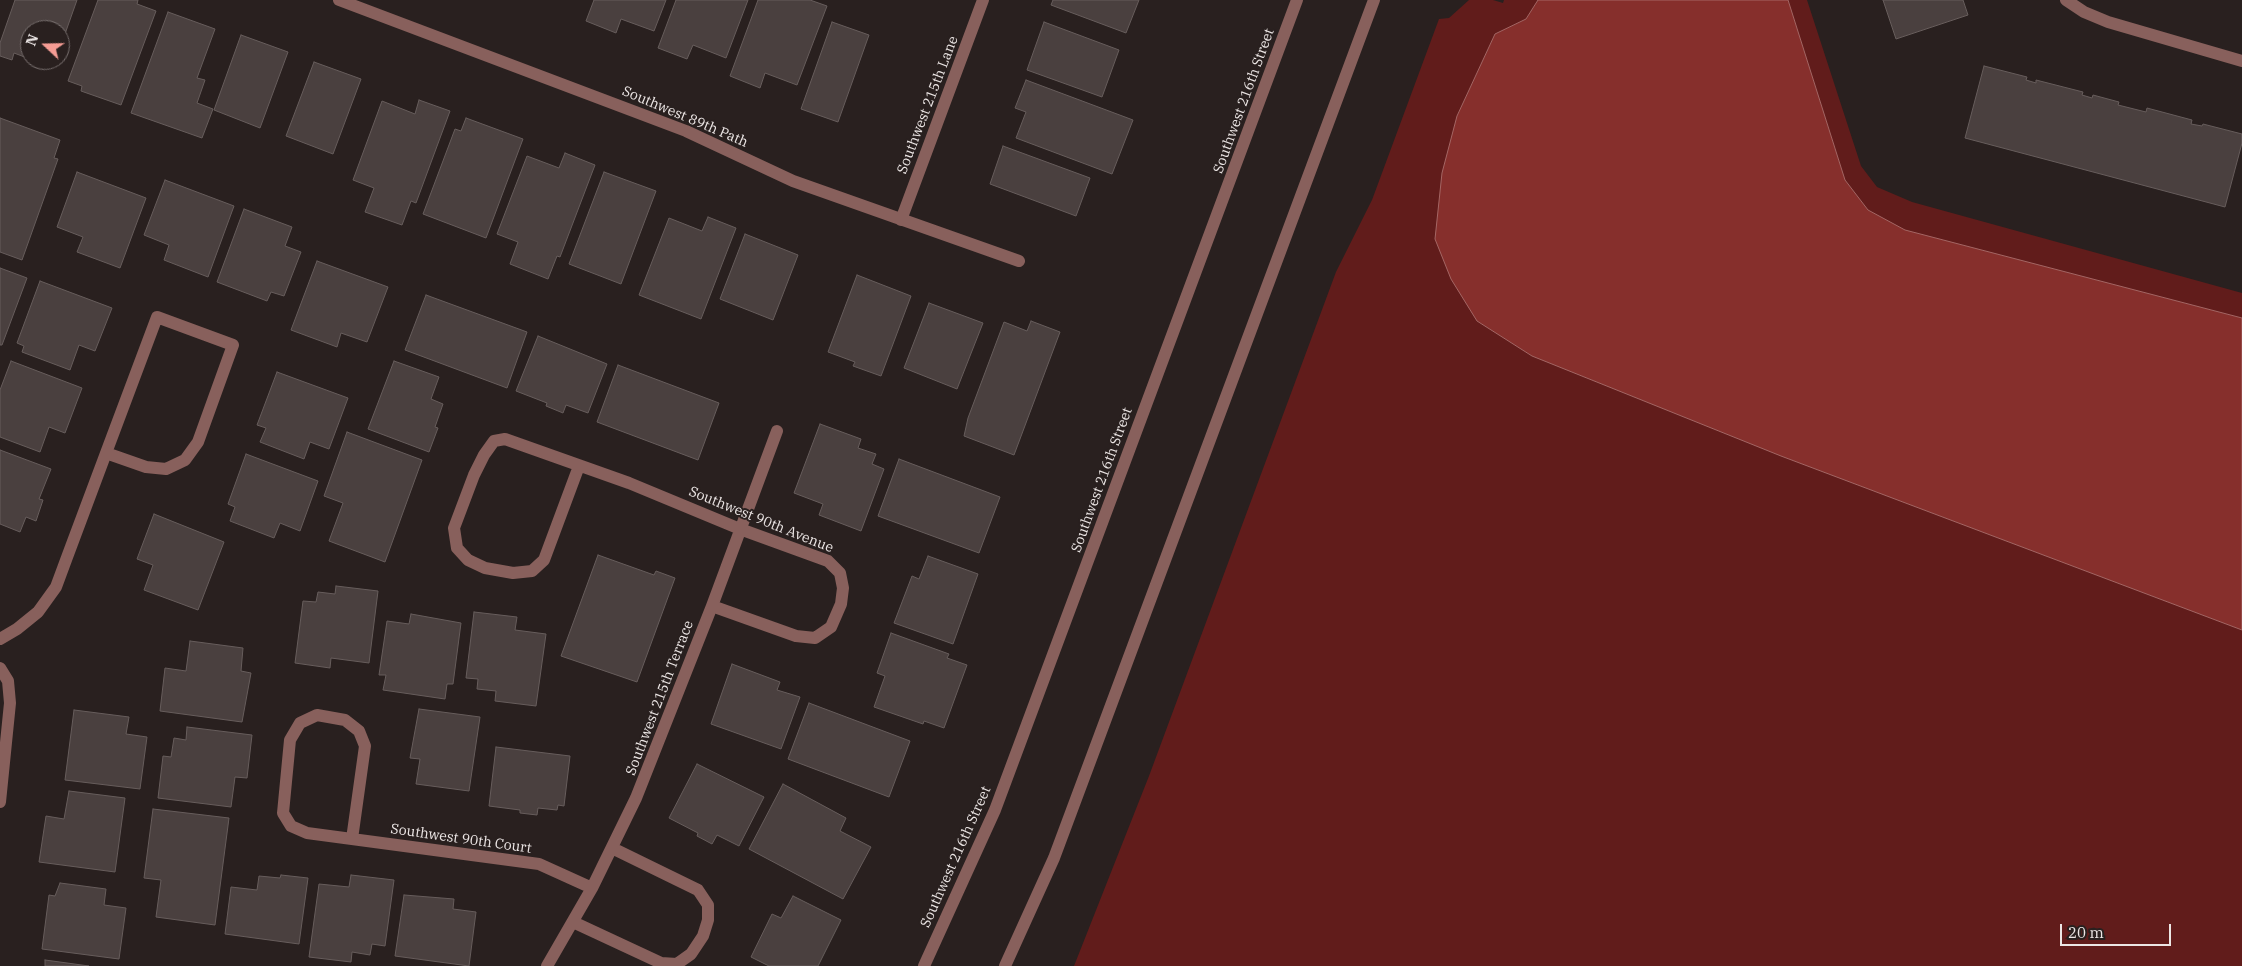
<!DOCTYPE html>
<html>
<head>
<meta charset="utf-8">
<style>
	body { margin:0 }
	#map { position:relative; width:2242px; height:966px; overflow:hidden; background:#29201f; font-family:"IBM Plex Serif",serif }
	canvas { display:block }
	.north { position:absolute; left:20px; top:20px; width:50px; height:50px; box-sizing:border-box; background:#29201f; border:1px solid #776f6e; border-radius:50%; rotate:291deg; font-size:14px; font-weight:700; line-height:20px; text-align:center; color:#ece6e5 }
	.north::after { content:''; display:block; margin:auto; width:18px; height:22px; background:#f59c94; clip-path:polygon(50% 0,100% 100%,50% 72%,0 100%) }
	.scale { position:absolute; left:2060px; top:924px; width:111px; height:22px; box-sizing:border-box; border:2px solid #ece6e5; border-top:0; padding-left:6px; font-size:15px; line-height:18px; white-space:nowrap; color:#ece6e5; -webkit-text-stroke:4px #29201f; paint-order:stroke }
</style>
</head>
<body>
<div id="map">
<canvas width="2242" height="966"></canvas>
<div class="north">N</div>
<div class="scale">20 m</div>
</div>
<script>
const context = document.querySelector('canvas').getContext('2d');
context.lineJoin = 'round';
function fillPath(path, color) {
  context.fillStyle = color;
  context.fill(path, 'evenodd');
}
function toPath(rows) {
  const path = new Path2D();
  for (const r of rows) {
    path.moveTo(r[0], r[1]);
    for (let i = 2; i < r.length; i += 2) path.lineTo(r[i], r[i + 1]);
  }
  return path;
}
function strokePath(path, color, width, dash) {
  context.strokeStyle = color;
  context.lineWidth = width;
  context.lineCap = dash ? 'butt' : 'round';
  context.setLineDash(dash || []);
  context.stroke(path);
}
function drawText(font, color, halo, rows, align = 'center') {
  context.font = font + ' "IBM Plex Serif",serif';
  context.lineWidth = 4;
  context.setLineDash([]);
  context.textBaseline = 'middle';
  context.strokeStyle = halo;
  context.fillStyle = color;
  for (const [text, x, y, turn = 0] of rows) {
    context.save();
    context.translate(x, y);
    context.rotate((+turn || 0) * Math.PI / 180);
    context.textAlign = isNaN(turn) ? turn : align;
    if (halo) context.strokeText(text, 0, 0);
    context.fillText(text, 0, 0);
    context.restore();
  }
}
const green = toPath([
	[1469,0,1493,0,1503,3,1504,0,1538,0,1526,19,1495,34,1457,116,1477,321,1532,356,1781,456,2242,630,2242,966,1074,966,1149,776,1336,272,1372,200,1439,19,1449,18],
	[1788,0,1807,0,1861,166,1877,187,1912,202,2242,293,2242,318,1904,230,1868,210,1845,180]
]);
const water = toPath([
	[1538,0,1788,0,1845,180,1868,210,1905,230,2242,318,2242,630,1781,456,1532,356,1477,321,1451,279,1435,239,1442,173,1457,116,1495,34,1526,19,1538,0]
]);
const building = toPath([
	[15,0,77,0,60,48,60,30,30,30,30,59,14,53,12,60,0,56,0,43,15,0],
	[98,0,138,0,137,4,156,11,121,105,81,91,82,86,68,81,98,0],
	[594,0,666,0,654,31,621,19,616,33,586,21,594,0],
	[676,0,748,0,726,58,693,45,687,59,658,48,676,0],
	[758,0,810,0,827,6,797,85,765,73,760,88,730,76,758,0],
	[1053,0,1139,0,1126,33,1051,5,1053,0],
	[1883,0,1963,0,1968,15,1896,39,1883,0],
	[168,12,215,29,197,78,205,80,197,103,213,109,202,138,131,113,168,12],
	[832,22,869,35,838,122,801,109,832,22],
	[1044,22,1119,50,1102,97,1027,70,1044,22],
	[241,35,288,52,260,128,214,110,241,35],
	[34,60,56,60,53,67,34,60],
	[314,62,361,79,333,154,286,136,314,62],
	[1984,66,2027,77,2026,80,2036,83,2036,80,2083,92,2082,95,2092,98,2093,95,2119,102,2118,105,2146,112,2147,108,2192,120,2191,124,2202,126,2203,124,2242,134,2242,143,2225,207,1965,138,1984,66],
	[1026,80,1133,120,1112,174,1016,138,1026,112,1015,108,1026,80],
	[419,100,450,111,416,203,411,201,402,225,365,212,374,188,353,180,382,101,415,114,419,100],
	[0,118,60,140,54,158,58,159,22,260,0,252,0,118],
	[466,118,523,139,486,238,423,214,455,129,461,131,466,118],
	[1003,146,1090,178,1076,216,990,184,1003,146],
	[565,153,595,165,560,257,557,256,548,279,510,264,518,242,497,234,527,156,559,168,565,153],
	[77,172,146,198,120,268,77,252,83,237,57,227,77,172],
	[604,172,656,191,621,284,569,264,604,172],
	[165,180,234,206,208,277,164,260,169,245,144,235,165,180],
	[244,209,292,227,285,246,301,252,284,296,271,292,267,301,217,282,244,209],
	[708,217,736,228,701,319,639,295,669,218,702,231,708,217],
	[745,234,798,255,773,320,720,299,745,234],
	[317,261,388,287,367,342,341,333,337,347,291,330,317,261],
	[0,268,27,278,2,345,0,345,0,268],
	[857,275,911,296,881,376,853,366,855,362,828,352,857,275],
	[40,281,112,308,95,351,79,345,70,370,22,352,24,346,17,343,40,281],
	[426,295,527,332,507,388,405,350,426,295],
	[929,303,983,323,957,389,904,368,929,303],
	[1031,321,1060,332,1014,455,964,436,968,418,1004,322,1027,331,1031,321],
	[538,336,607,364,588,413,566,405,563,413,546,406,547,403,516,391,538,336],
	[11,361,82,388,65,433,49,427,40,452,0,437,0,390,11,361],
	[394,361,439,377,431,399,443,404,435,427,438,428,429,452,368,429,394,361],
	[618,365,719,403,698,460,597,422,618,365],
	[277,372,348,398,329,449,310,442,304,459,260,442,266,428,257,425,277,372],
	[820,424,861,439,858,448,876,454,872,464,884,469,861,531,819,515,823,504,794,493,820,424],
	[347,432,422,460,385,562,329,541,343,503,324,496,347,432],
	[0,450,51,469,39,499,43,500,36,521,26,517,20,532,0,524,0,450],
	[246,454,318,481,300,531,280,523,274,538,230,521,235,507,228,504,246,454],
	[899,459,1000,497,979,553,878,516,899,459],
	[154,514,224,542,198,610,144,590,153,565,137,559,154,514],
	[598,555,654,575,656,571,675,578,637,682,561,656,598,555],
	[928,556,978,574,953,644,894,623,912,576,919,579,928,556],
	[336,586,378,591,369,663,331,658,330,668,295,663,303,601,316,602,318,592,335,594,336,586],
	[474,612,517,617,515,630,546,634,536,706,495,701,496,691,477,689,478,679,466,678,474,612],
	[411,614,461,623,453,684,447,684,445,699,383,690,386,675,379,675,387,621,409,624,411,614],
	[891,633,949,654,947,658,967,665,944,728,924,721,923,724,874,707,885,676,877,673,891,633],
	[190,641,243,648,241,671,251,673,242,722,160,711,165,668,186,671,190,641],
	[732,664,780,682,777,690,800,697,781,749,711,724,732,664],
	[809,703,910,741,889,797,788,759,809,703],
	[419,709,480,717,469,791,416,784,420,759,410,758,419,709],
	[74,710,129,717,126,734,147,737,140,789,65,780,74,710],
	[187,727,252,735,247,778,235,777,231,807,158,798,163,756,171,757,174,738,186,740,187,727],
	[496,747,570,756,564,806,558,805,557,810,538,808,537,815,520,813,520,810,489,806,496,747],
	[697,764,764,797,739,846,717,835,712,844,697,836,698,833,669,818,697,764],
	[783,784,846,818,840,831,871,847,843,899,749,849,783,784],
	[69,791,125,798,115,872,39,862,46,816,64,819,69,791],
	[153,809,229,818,215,925,156,917,161,880,144,878,153,809],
	[281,875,308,878,299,944,225,934,231,887,257,890,259,876,280,878,281,875],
	[351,875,394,880,385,946,372,944,370,955,352,952,351,962,309,957,319,884,349,887,351,875],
	[60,883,106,889,104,905,126,908,119,959,42,949,49,895,55,896,60,883],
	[404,895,454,899,453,909,476,912,469,966,395,956,404,895],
	[793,896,841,920,818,966,769,966,751,957,772,914,781,918,793,896],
	[45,960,89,966,45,966,45,960]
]);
const minor = toPath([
	[339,0,686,131,793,181,1019,261],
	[2066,0,2084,12,2108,22,2242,61],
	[901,220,983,0],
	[579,466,544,560,532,571,513,573,485,568,468,560,457,548,454,528,474,475,484,455,494,441,505,439,629,483,740,529,828,561,840,573,843,588,841,604,831,627,815,638,796,636,712,606],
	[0,639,17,629,38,612,56,587,66,560,106,453,157,317,233,345,198,442,185,460,166,469,146,467,106,453],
	[0,668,8,681,10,703,0,802],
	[352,839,365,746,359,731,345,720,317,715,300,723,290,740,283,813,291,826,307,833,539,864,592,888],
	[573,922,661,963,677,964,691,954,703,936,708,920,708,905,698,890,612,848],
	[547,966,592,888,636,798,712,606,777,431],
	[924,966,995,810,1297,0],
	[1005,966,1054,858,1374,0]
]);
const streetNames = [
	["Southwest 216th Street",1244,101,-70],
	["Southwest 215th Lane",928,105,-69],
	["Southwest 89th Path",685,117,23],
	["Southwest 216th Street",1102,480,-70],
	["Southwest 90th Avenue",761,520,22],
	["Southwest 215th Terrace",660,698,-69],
	["Southwest 90th Court",461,839,8],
	["Southwest 216th Street",956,857,-66]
];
fillPath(green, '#611c1b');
fillPath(water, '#862f2c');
strokePath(water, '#a56664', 1);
fillPath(building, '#4a403f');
strokePath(building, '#675d5c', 1);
strokePath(minor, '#88605c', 12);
drawText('14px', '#ece6e5', '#29201f', streetNames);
</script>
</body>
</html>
